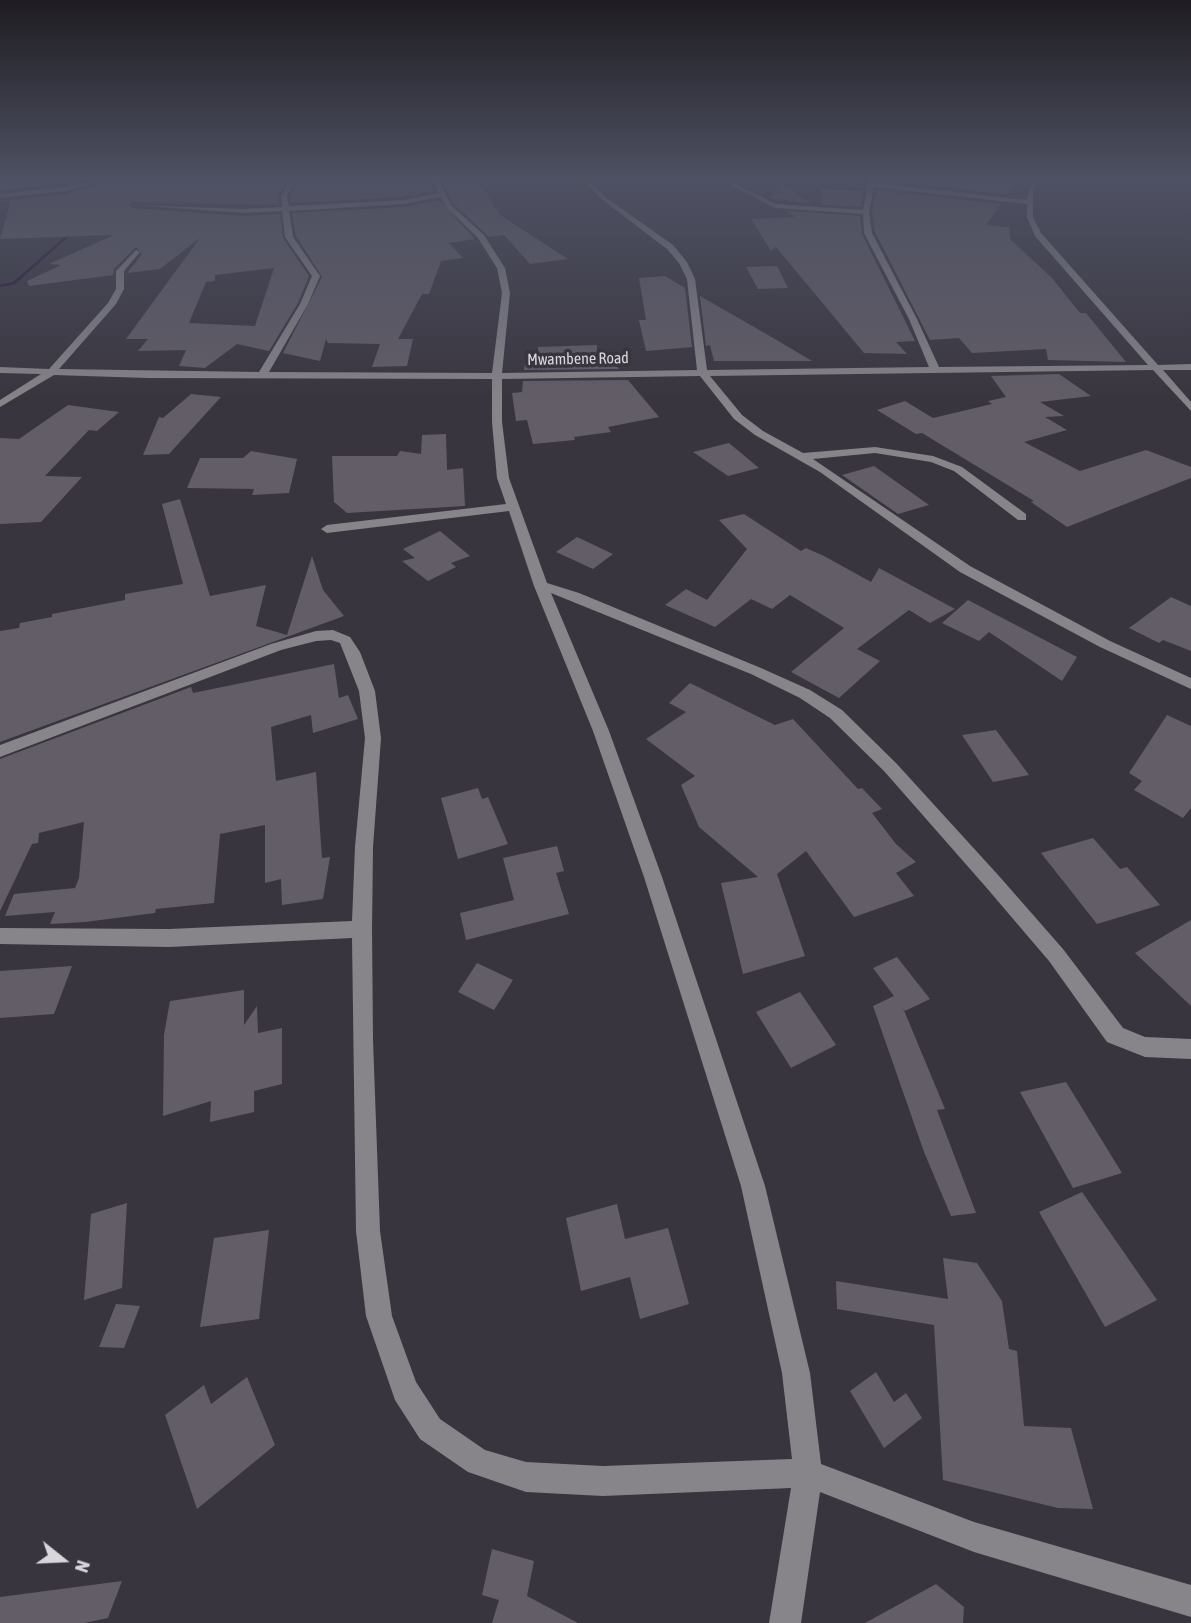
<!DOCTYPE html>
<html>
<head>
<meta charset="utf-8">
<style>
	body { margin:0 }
	#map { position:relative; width:1191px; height:1623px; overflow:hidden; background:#39353e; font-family:"Asap Condensed",sans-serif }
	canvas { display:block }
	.north { position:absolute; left:28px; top:1525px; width:70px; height:70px; -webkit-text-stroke:5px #39353e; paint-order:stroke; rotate:108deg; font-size:19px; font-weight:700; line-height:28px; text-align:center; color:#d8d5db }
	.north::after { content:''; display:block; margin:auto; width:24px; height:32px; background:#d8d5db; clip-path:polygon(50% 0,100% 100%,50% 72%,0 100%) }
</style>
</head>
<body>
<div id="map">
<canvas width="1191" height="1623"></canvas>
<div class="north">N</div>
</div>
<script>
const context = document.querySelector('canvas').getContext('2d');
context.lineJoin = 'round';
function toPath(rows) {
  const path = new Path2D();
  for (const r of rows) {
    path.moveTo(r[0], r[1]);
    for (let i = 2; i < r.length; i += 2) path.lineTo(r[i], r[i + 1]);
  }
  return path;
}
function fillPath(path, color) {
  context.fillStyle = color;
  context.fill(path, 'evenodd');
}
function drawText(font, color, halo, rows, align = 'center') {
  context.font = font + ' "Asap Condensed",sans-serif';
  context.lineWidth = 7;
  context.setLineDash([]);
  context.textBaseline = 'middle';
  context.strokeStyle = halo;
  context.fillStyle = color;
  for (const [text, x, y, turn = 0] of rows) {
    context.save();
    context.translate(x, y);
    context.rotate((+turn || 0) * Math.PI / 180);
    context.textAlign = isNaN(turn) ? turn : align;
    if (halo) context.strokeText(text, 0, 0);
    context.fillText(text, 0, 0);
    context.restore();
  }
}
const stream = toPath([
	[45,179,47,179,66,188,68,207,65,206,63,189,45,179],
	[70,226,72,227,72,234,15,284,0,287,0,285,13,282,69,233,68,227,70,226]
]);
const building = toPath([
	[0,179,94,179,0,191],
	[118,179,287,179,279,195,279,205,132,202,129,205,132,208,244,216,280,214,283,238,309,276,298,303,269,351,237,344,205,368,179,366,186,350,138,351,148,339,126,339,200,238,160,269,127,273,142,254,136,247,114,269,113,275,29,286,27,281,61,265,49,264,114,235,0,239,11,201,0,202,0,201,66,194],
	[274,268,255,326,189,323,206,282,215,281,215,275],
	[299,179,429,179,435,191,404,197,291,203,290,196],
	[441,179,477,179,500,215,568,259,530,264,504,235,489,237,453,203],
	[877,179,1018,179,1007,195],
	[781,182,811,204,770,198],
	[821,189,864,191,861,207,822,205],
	[876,190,1001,204,986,225,1009,227,1011,240,1052,278,1080,313,1086,313,1126,362,1048,360,1046,349,972,353,959,338,930,340,875,232,872,212],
	[439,200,475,239,449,243,463,258,441,261,429,294,422,294,398,339,413,339,407,366,372,367,380,344,328,343,326,339,320,361,283,353,322,277,296,236,292,213,404,207],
	[787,211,860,216,862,234,915,341,896,342,907,354,864,353,776,247,771,251,751,219,795,217],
	[777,266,788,288,758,289,746,267],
	[665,276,685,288,692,347,646,351,639,320,646,320,639,278],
	[700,296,775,339,812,361,714,361,710,345,706,346],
	[597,345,597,352,606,353,619,369,524,370,525,362,533,362,533,351,538,352,538,347],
	[1059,374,1091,396,1040,402,1064,416,1045,417,1067,430,1024,442,1080,471,1146,450,1191,467,1191,478,1067,527,1031,502,1034,501,922,433,916,434,877,410,905,401,933,418,992,404,988,401,1006,397,991,376],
	[628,380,659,417,608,427,611,432,574,437,575,440,533,444,527,420,516,421,512,393,522,392,523,381],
	[191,394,221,397,169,454,143,455,159,417,163,418],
	[68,405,119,412,97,431,89,430,45,476,82,477,41,522,0,524,0,438,19,439],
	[446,434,447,470,463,468,465,506,347,513,334,502,332,456,397,456,400,451,421,454,422,435],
	[729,443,759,468,728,476,693,452],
	[251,451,297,459,289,493,252,495,254,489,187,488,200,458,243,458],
	[874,466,929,505,898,514,842,475],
	[180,499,210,596,266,585,256,626,287,635,312,556,323,590,344,616,0,742,0,631,19,628,20,623,52,617,52,614,125,600,125,594,183,584,162,504],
	[744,514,801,551,806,548,824,556,871,582,879,568,955,609,930,623,909,610,857,649,880,661,839,698,791,672,844,628,790,595,772,609,751,599,715,627,665,605,686,589,707,600,747,549,719,520],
	[440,531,470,556,451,563,456,567,428,581,402,561,415,558,403,549],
	[577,537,613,554,593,569,556,552],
	[1171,597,1191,606,1191,651,1163,640,1159,643,1129,628],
	[968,600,1077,657,1062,681,989,632,979,641,942,623],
	[334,664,339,698,348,695,358,719,313,733,311,715,271,727,276,781,316,772,322,858,330,857,323,899,282,905,281,879,265,883,265,825,220,834,214,903,156,909,155,913,85,922,50,924,55,912,5,916,14,894,75,888,79,878,84,822,39,833,38,843,32,844,0,911,0,759,191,687,193,693],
	[690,683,775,725,793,719,858,789,862,788,882,809,872,813,896,844,916,862,896,873,914,896,854,917,806,851,777,874,805,956,743,974,721,883,758,877,699,827,681,785,695,776,646,739,686,712,669,703],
	[1167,715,1191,726,1191,808,1183,818,1134,790,1142,781,1129,773],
	[996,730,1029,775,993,782,962,735],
	[478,788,482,799,488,797,508,844,458,859,441,798],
	[1093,838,1120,869,1127,867,1160,905,1097,924,1041,853],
	[557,846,564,871,556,873,569,914,466,940,460,913,514,900,503,858],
	[1191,920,1191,1006,1135,953],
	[897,957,930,999,905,1011,903,1008,945,1109,937,1110,976,1213,951,1216,924,1152,873,1006,894,996,873,968],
	[477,963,513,980,494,1010,458,992],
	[72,966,54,1014,0,1018,0,971],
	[244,990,244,1025,257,1006,258,1033,282,1028,282,1084,254,1091,254,1112,210,1122,211,1101,163,1116,164,1035,170,1001],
	[800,992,836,1045,791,1068,756,1012],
	[1066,1082,1122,1173,1073,1188,1020,1092],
	[1082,1192,1157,1300,1105,1327,1039,1212],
	[127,1203,122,1288,84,1300,91,1214],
	[617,1204,625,1239,668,1228,689,1304,640,1319,630,1277,581,1291,566,1218],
	[269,1230,259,1319,200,1327,214,1238],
	[943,1258,977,1263,1002,1301,1009,1349,1017,1351,1024,1426,1071,1428,1093,1509,1058,1508,943,1480,934,1325,837,1309,836,1281,948,1299],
	[116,1304,140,1306,124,1348,99,1347],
	[876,1372,894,1402,906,1393,922,1418,884,1448,850,1391],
	[247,1377,275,1445,197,1509,165,1415,204,1385,211,1404],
	[492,1549,534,1561,527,1596,578,1623,492,1623,499,1600,482,1595],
	[122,1581,108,1618,84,1623,0,1623,0,1597],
	[936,1584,964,1607,963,1623,865,1623]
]);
const minor = toPath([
	[105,179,115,179,65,191,0,198,0,194,65,187,105,179],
	[290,179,296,179,287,196,289,206,404,200,439,193,432,179,438,179,451,205,484,235,505,268,510,293,502,373,697,370,687,279,679,263,667,249,604,201,581,179,587,179,608,199,673,245,687,262,695,279,707,370,929,367,909,319,864,233,863,214,775,208,719,179,726,179,776,204,863,210,869,179,875,179,874,183,1027,200,1031,179,1037,179,1033,191,1033,217,1041,233,1158,365,1191,364,1191,370,1163,370,1191,402,1191,411,1153,370,710,376,742,415,763,431,803,453,875,447,933,456,962,467,1026,514,1026,520,1018,520,954,471,931,462,875,453,813,459,970,566,1110,641,1191,678,1191,689,1100,647,960,572,820,472,755,435,734,419,700,376,502,379,502,422,509,478,547,583,579,593,761,668,810,690,842,710,896,763,999,876,1063,949,1123,1028,1145,1037,1191,1039,1191,1059,1145,1057,1107,1042,1049,961,985,886,884,771,830,718,800,698,751,674,551,593,609,731,662,877,765,1186,810,1373,821,1464,974,1522,1191,1585,1191,1617,974,1552,820,1492,801,1623,769,1623,791,1488,603,1496,526,1492,468,1472,420,1439,395,1400,366,1316,356,1231,352,938,169,947,0,944,0,928,169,929,352,921,355,847,365,738,359,691,340,643,331,640,316,641,281,650,0,757,0,745,271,644,316,631,333,630,350,637,360,652,375,691,381,738,373,847,372,929,373,1040,380,1231,392,1316,416,1382,440,1419,485,1450,526,1462,603,1466,792,1459,782,1373,741,1186,644,877,593,731,534,586,509,511,327,533,321,529,327,525,506,504,497,478,492,422,492,379,148,378,54,375,0,407,0,400,41,374,0,373,0,367,49,369,108,303,116,289,116,271,136,250,140,252,124,271,124,289,116,304,59,369,259,372,300,304,312,276,285,237,282,211,244,213,132,205,244,209,282,207,281,196,290,179],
	[874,187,1027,204,1027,217,1035,236,1148,365,939,367,917,319,872,233,869,212,874,187],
	[440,197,446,207,478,238,497,268,502,293,492,373,269,372,308,304,320,276,293,237,289,211,404,204,440,197]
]);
const farStreetnames = [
	["Mwambene Road",578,359,-1]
];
fillPath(stream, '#240f33');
fillPath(building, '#625d67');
fillPath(minor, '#88858a');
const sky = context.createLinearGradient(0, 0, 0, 406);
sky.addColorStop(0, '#1f1d22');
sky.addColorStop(0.44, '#4e5163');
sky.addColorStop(1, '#4e516300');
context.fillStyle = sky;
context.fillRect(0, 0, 1191, 406);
drawText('16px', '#d8d5db', '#39353e', farStreetnames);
</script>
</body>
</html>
